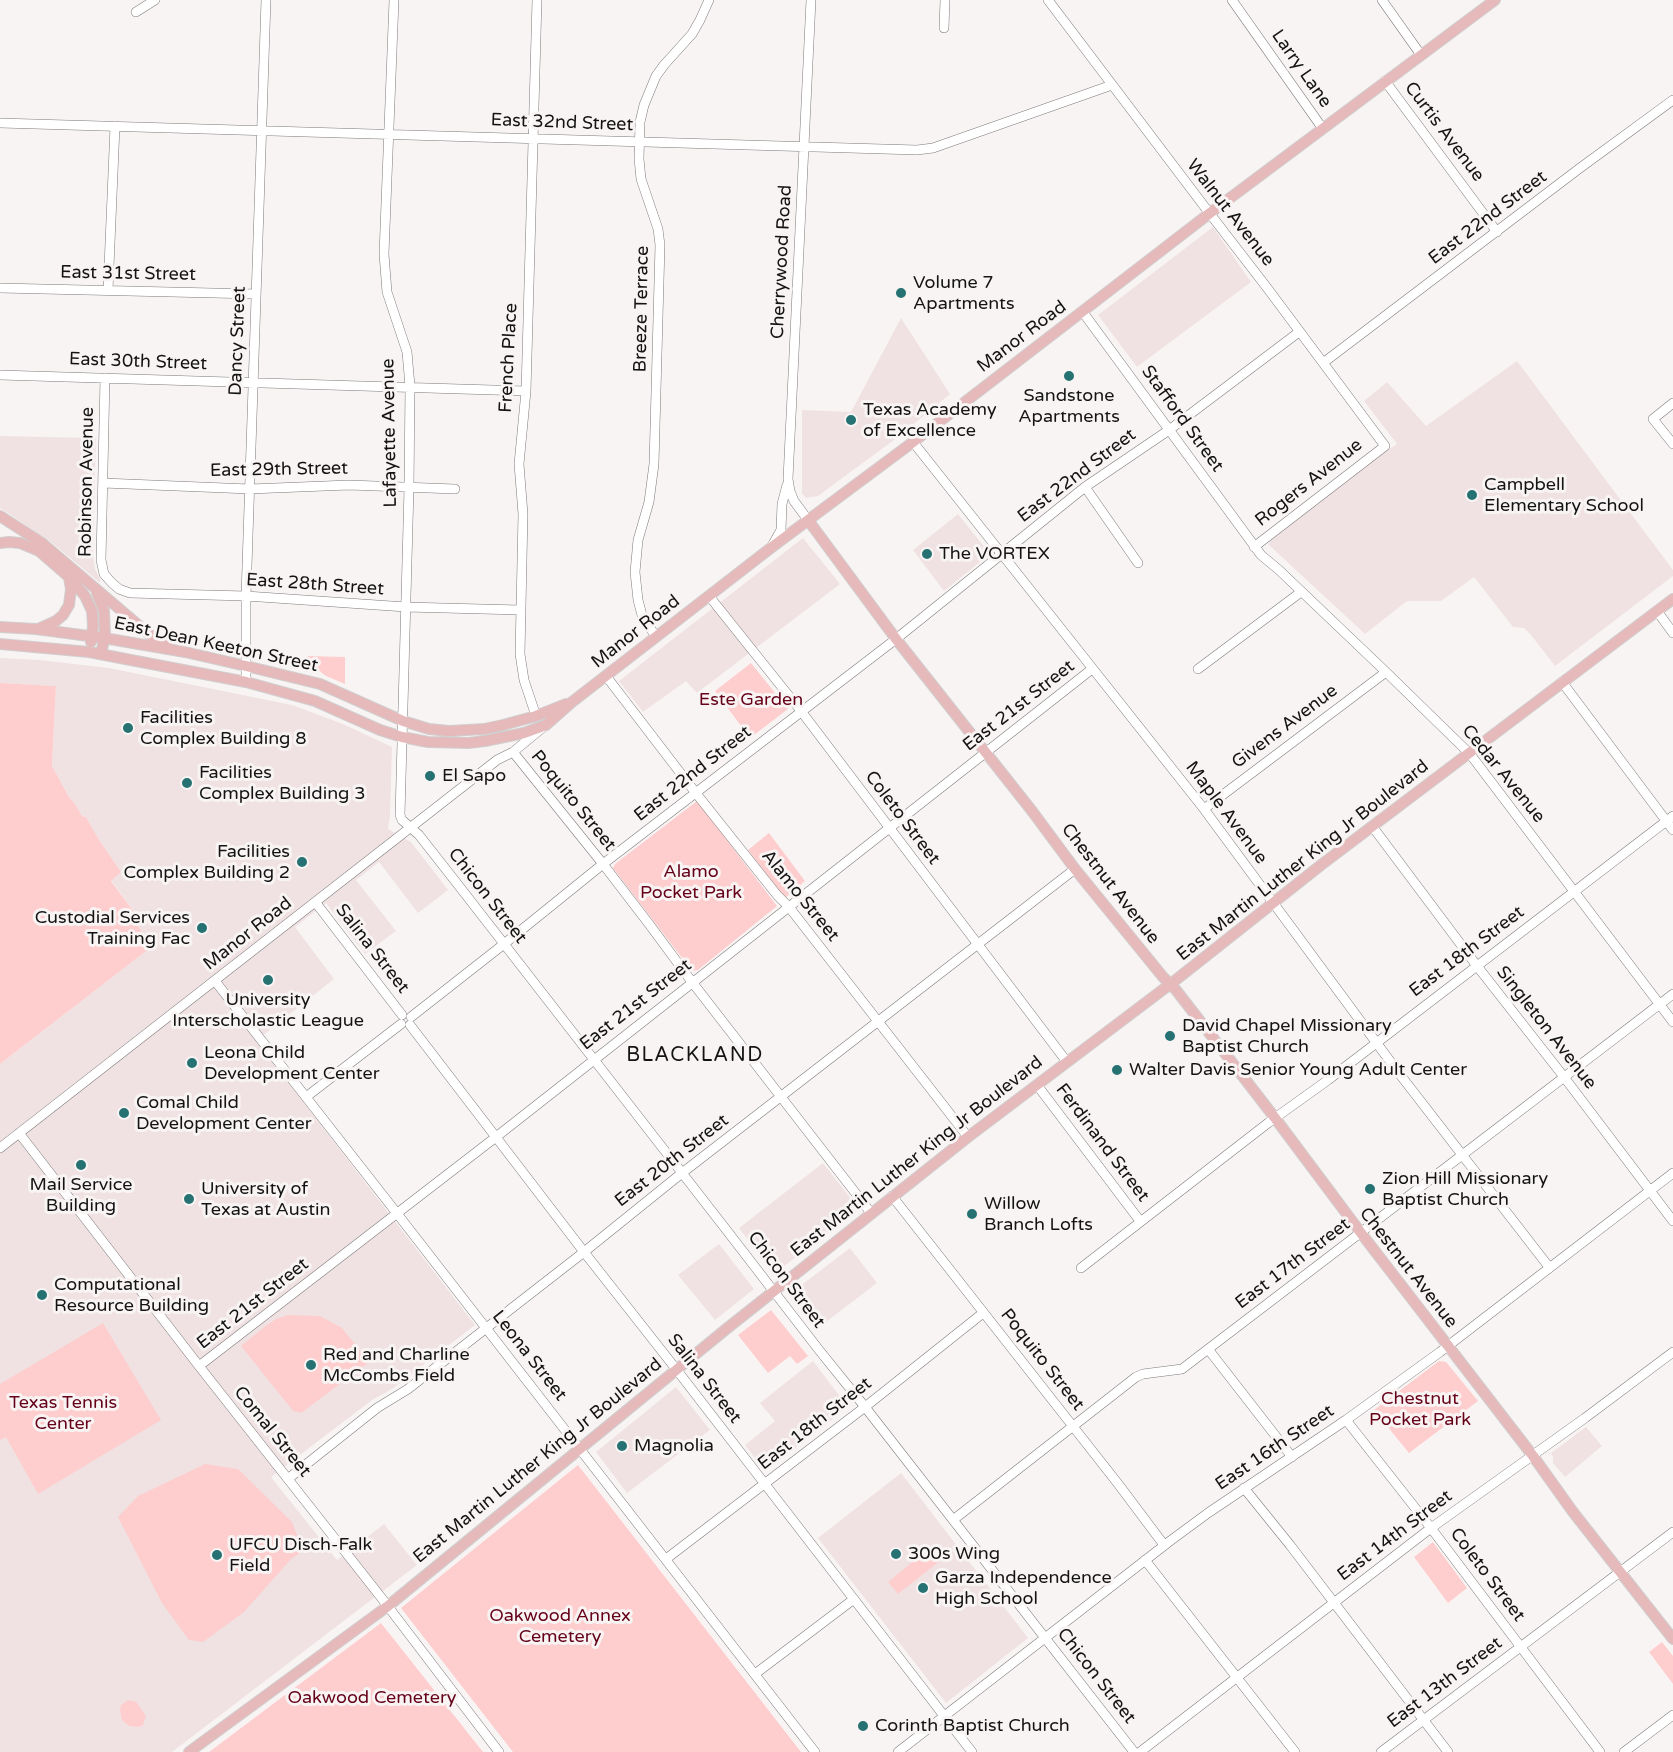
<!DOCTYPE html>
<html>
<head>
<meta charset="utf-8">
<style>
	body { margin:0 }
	canvas { display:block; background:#f9f4f4 }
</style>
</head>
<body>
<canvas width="1673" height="1752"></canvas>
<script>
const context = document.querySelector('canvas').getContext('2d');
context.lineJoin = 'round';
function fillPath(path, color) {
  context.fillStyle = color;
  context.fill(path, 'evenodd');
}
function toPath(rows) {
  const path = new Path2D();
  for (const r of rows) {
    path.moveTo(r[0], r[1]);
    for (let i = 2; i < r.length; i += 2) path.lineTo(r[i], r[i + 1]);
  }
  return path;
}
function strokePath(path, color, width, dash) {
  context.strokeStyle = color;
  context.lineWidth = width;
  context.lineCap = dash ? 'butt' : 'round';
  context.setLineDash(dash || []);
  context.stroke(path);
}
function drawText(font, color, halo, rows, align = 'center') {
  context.font = font + ' "Varela Round",sans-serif';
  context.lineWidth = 6;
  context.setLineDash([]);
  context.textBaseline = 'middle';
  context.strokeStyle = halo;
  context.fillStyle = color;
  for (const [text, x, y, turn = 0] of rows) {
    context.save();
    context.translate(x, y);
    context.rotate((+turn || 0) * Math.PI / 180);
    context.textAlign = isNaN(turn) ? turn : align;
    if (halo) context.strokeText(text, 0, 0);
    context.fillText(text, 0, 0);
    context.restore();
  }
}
const built = toPath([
	[1213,227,1251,282,1137,367,1098,315],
	[901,318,950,394,898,437,818,496,806,498,802,494,802,410,851,412],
	[1517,361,1673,570,1673,576,1555,666,1531,635,1524,628,1513,627,1474,577,1441,601,1407,601,1365,634,1269,545,1270,540,1386,451,1397,444,1364,401,1387,382,1426,426],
	[0,436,96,438,93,555,95,569,101,581,99,582,51,542,0,508],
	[958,514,990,554,944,591,913,550],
	[803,538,840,584,697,693,686,681,643,712,619,681],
	[0,658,40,660,109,668,292,705,343,724,392,747,390,816,388,829,411,842,448,890,418,913,379,862,356,880,396,931,365,954,326,903,295,927,334,979,256,1041,475,1325,392,1389,372,1400,271,1477,337,1560,384,1524,417,1565,172,1752,0,1752,0,1064,150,948,138,925,140,920,111,880,121,872,98,838,86,817,82,816,75,804,69,797,52,766,56,686,0,683],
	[823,1163,859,1209,779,1270,776,1267,772,1271,739,1228],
	[719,1244,754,1289,715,1320,678,1275],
	[850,1248,877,1283,818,1328,791,1293],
	[813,1361,848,1407,765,1471,745,1445,775,1421,760,1403],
	[676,1387,710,1430,627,1493,596,1452],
	[1586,1427,1602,1446,1565,1477,1553,1463,1553,1457,1551,1453],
	[901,1473,1028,1638,946,1703,818,1538]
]);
const green = toPath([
	[308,656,345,657,345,684,326,676,318,670,306,664],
	[751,663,788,709,750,738,715,691],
	[0,683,56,686,52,766,69,797,75,804,82,816,86,817,98,838,121,872,111,881,140,920,138,925,150,948,0,1064],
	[697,801,777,906,698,970,692,971,613,868,615,864],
	[769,833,805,881,785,898,748,850],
	[771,1310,808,1356,797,1364,790,1356,768,1373,738,1335],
	[288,1315,320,1316,342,1328,369,1362,301,1413,293,1411,241,1346,267,1325,276,1319],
	[103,1323,161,1420,38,1494,6,1437,0,1440,0,1384],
	[1439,1361,1446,1362,1478,1401,1409,1453,1374,1410],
	[205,1464,238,1469,292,1522,303,1551,291,1559,244,1612,203,1642,189,1640,162,1603,118,1517,138,1496],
	[578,1465,801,1752,513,1752,401,1608],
	[1433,1542,1467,1588,1448,1603,1414,1557],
	[931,1547,941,1560,898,1594,888,1582],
	[381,1623,483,1752,209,1752],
	[1662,1642,1673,1656,1673,1684,1649,1652],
	[128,1700,134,1701,137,1703,146,1716,143,1725,139,1727,129,1726,122,1720,120,1710,121,1705]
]);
const minor = toPath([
	[394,0,384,254,387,292,407,352,410,386,409,488,400,815,402,820,419,835,459,886,728,1232,819,1350,865,1407,1134,1752],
	[1048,0,1204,206,1268,289,1385,446,1254,547],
	[1232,0,1323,129],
	[1382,0,1421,55],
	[136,12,155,0],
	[944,28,945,0],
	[1385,81,1497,232],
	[0,123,917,150,933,148,1112,85],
	[0,288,256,294],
	[108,290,115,126],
	[1082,311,1261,555,1279,570,1386,672,1470,754,1673,1022],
	[1323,363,1580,168,1673,100],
	[0,375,526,391],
	[105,378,101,560,104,574,112,583,119,589,130,593,246,596,406,607,520,610],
	[1673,403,1653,419,1673,444],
	[913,442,1204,809,1398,1072,1549,1267],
	[103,483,250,489,349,485,455,489],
	[1085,487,1138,563],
	[808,520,794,501,790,491,788,479,811,0],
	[772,546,781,530,782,504,787,485],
	[709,596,801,711,1067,1062],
	[1657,611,1673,633],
	[656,636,643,619,638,600,635,572,638,540,649,502,654,464,660,245,658,229,641,179,639,159,640,122,644,105,656,76,664,65,692,34,700,20,709,0],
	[1198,669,1301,592],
	[606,676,695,792,777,895,789,907,968,1137],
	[246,682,246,596,266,0],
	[1562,682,1673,830],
	[536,716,524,680,520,654,523,514,519,464,526,391,537,0],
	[513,752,603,864,649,924,692,982,871,1213],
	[1204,809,1386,672],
	[1372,826,1477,966,1564,1077,1673,1221],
	[316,903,402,1015],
	[215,981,392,1207,815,1752],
	[411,1017,504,944,603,864,896,639,1085,487,1169,430,1299,332],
	[410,1025,584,1252,676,1369,972,1752],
	[1037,1085,1140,1221],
	[306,1097,401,1024],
	[19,1133,199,1366,380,1596,499,1752],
	[0,1148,497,760,513,752,541,729],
	[892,1196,1119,1485,1164,1545],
	[1081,1268,1268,1123,1328,1080,1673,816],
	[1208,1349,1292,1457],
	[199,1366,496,1137,1092,669],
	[1346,1420,1431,1528,1600,1752],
	[289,1478,377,1408,408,1389,584,1252,682,1173,1075,869],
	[1244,1488,1290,1545,1448,1752],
	[953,1520,1136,1377,1143,1374,1182,1369,1673,994],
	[666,1559,865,1407,983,1313],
	[1145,1560,1295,1752],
	[755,1674,854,1599],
	[898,1752,1170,1541,1208,1513,1346,1420,1440,1352,1673,1173],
	[1140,1752,1431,1528,1585,1418,1673,1352],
	[1381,1752,1673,1532],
	[1624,1752,1673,1715]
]);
const major = toPath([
	[0,516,42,543,150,635,168,646],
	[808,520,896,639,1032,811,1075,869,1163,977,1176,990,1275,1118,1361,1233,1533,1456,1573,1512,1673,1639],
	[0,543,9,542,20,543,39,551,69,577,85,596,92,611,93,626,91,642],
	[97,593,104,611,105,635,101,654],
	[0,627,36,629,104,638,185,652,246,666,320,684,403,721,429,729,449,731,484,729,503,725,536,716,566,704],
	[38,629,56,621,63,615,69,605,71,589,69,578],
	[0,644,89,652,246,682,315,701,380,730,402,737,428,742,468,743,485,741,524,733,546,725,572,702,772,547,913,442,1210,213,1495,0],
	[189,1752,388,1606,725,1330,968,1137,1177,979,1321,865,1673,599]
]);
const markers = [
	[901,293,6,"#267172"],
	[1069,376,6,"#267172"],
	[851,420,6,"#267172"],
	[1472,495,6,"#267172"],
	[927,554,6,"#267172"],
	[128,728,6,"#267172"],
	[430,776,6,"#267172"],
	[187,783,6,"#267172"],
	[302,862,6,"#267172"],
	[202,928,6,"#267172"],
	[268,980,6,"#267172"],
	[1170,1036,6,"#267172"],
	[192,1063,6,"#267172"],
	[1117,1070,6,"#267172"],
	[124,1113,6,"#267172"],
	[81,1165,6,"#267172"],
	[1370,1189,6,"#267172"],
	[189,1199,6,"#267172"],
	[972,1214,6,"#267172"],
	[42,1295,6,"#267172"],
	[311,1365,6,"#267172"],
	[622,1446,6,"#267172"],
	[896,1554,6,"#267172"],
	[217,1555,6,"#267172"],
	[923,1588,6,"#267172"],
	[863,1726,6,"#267172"]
];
const streetNames = [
	["Larry Lane",1301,69,55],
	["East 32nd Street",562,123,2],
	["Curtis Avenue",1444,132,53],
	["Walnut Avenue",1230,213,52],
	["East 22nd Street",1488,218,-37],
	["Cherrywood Road",782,262,-87],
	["East 31st Street",128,274,1],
	["Breeze Terrace",642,309,-89],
	["Manor Road",1022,337,-37],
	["Dancy Street",238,341,-88],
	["French Place",509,358,-87],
	["East 30th Street",138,362,2],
	["Stafford Street",1182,419,54],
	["Lafayette Avenue",390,433,-91],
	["East 29th Street",279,470,-1],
	["East 22nd Street",1077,476,-37],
	["Robinson Avenue",87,482,-89],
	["Rogers Avenue",1309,483,-38],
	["East 28th Street",315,585,4],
	["Manor Road",636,632,-38],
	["East Dean Keeton Street",216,645,12],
	["East 21st Street",1019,706,-38],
	["Givens Avenue",1285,727,-37],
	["East 22nd Street",693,774,-38],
	["Cedar Avenue",1503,774,51],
	["Poquito Street",573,801,51],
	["Maple Avenue",1226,813,53],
	["Coleto Street",902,818,53],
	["East Martin Luther King Jr Boulevard",1303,861,-38],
	["Chestnut Avenue",1110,884,52],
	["Chicon Street",487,896,52],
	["Alamo Street",800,896,51],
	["Manor Road",248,934,-38],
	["Salina Street",372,949,52],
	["East 18th Street",1467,952,-37],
	["East 21st Street",636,1005,-38],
	["Singleton Avenue",1546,1028,52],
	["Ferdinand Street",1102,1143,53],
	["East Martin Luther King Jr Boulevard",917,1157,-38],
	["East 20th Street",672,1161,-38],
	["East 17th Street",1293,1264,-37],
	["Chestnut Avenue",1408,1268,52],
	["Chicon Street",786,1280,53],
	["East 21st Street",253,1304,-38],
	["Leona Street",529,1356,52],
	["Poquito Street",1042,1360,52],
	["Salina Street",704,1379,52],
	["East 18th Street",815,1424,-38],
	["Comal Street",272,1432,51],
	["East 16th Street",1275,1448,-34],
	["East Martin Luther King Jr Boulevard",538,1461,-39],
	["East 14th Street",1395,1536,-37],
	["Coleto Street",1487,1575,53],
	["Chicon Street",1096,1676,52],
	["East 13th Street",1445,1683,-37]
];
const poiNames = [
	["Volume 7",913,283],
	["Apartments",913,304],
	["Sandstone",1069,396,"center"],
	["Apartments",1069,417,"center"],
	["Texas Academy",863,410],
	["of Excellence",863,431],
	["Campbell",1484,485],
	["Elementary School",1484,506],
	["The VORTEX",939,554],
	["Facilities",140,718],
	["Complex Building 8",140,739],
	["Facilities",199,773],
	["Complex Building 3",199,794],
	["El Sapo",442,776],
	["Facilities",290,852,"right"],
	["Complex Building 2",290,873,"right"],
	["Custodial Services",190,918,"right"],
	["Training Fac",190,939,"right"],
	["University",268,1000,"center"],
	["Interscholastic League",268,1021,"center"],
	["David Chapel Missionary",1182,1026],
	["Baptist Church",1182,1047],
	["Leona Child",204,1053],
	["Development Center",204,1074],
	["Walter Davis Senior Young Adult Center",1129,1070],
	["Comal Child",136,1103],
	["Development Center",136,1124],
	["Zion Hill Missionary",1382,1179],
	["Baptist Church",1382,1200],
	["Mail Service",81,1185,"center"],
	["Building",81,1206,"center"],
	["University of",201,1189],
	["Texas at Austin",201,1210],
	["Willow",984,1204],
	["Branch Lofts",984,1225],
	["Computational",54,1285],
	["Resource Building",54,1306],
	["Red and Charline",323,1355],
	["McCombs Field",323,1376],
	["Magnolia",634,1446],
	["UFCU Disch-Falk",229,1545],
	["Field",229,1566],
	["300s Wing",908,1554],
	["Garza Independence",935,1578],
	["High School",935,1599],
	["Corinth Baptist Church",875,1726]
];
const parkNames = [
	["Este Garden",751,700],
	["Alamo",691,872],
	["Pocket Park",691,893],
	["Chestnut",1420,1399],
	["Pocket Park",1420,1420],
	["Texas Tennis",63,1403],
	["Center",63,1424],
	["Oakwood Annex",560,1616],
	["Cemetery",560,1637],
	["Oakwood Cemetery",372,1698]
];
const neighbourhoodNames = [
	["BLACKLAND",695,1056]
];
fillPath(built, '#f0e2e2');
fillPath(green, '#fecece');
strokePath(minor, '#7e7a7a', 10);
strokePath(major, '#d0d0d0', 12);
strokePath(minor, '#fff', 9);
strokePath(major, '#e6b9bb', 10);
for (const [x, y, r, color] of markers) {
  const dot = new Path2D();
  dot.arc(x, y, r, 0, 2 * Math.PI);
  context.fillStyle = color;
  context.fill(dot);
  strokePath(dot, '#f9f4f4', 2);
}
drawText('18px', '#141313', '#f9f4f4', streetNames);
drawText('18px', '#141313', '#f9f4f4', poiNames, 'left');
drawText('18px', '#650019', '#f9f4f4', parkNames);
context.letterSpacing = '1.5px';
drawText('20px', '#141313', '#f9f4f4', neighbourhoodNames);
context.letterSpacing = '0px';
</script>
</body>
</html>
